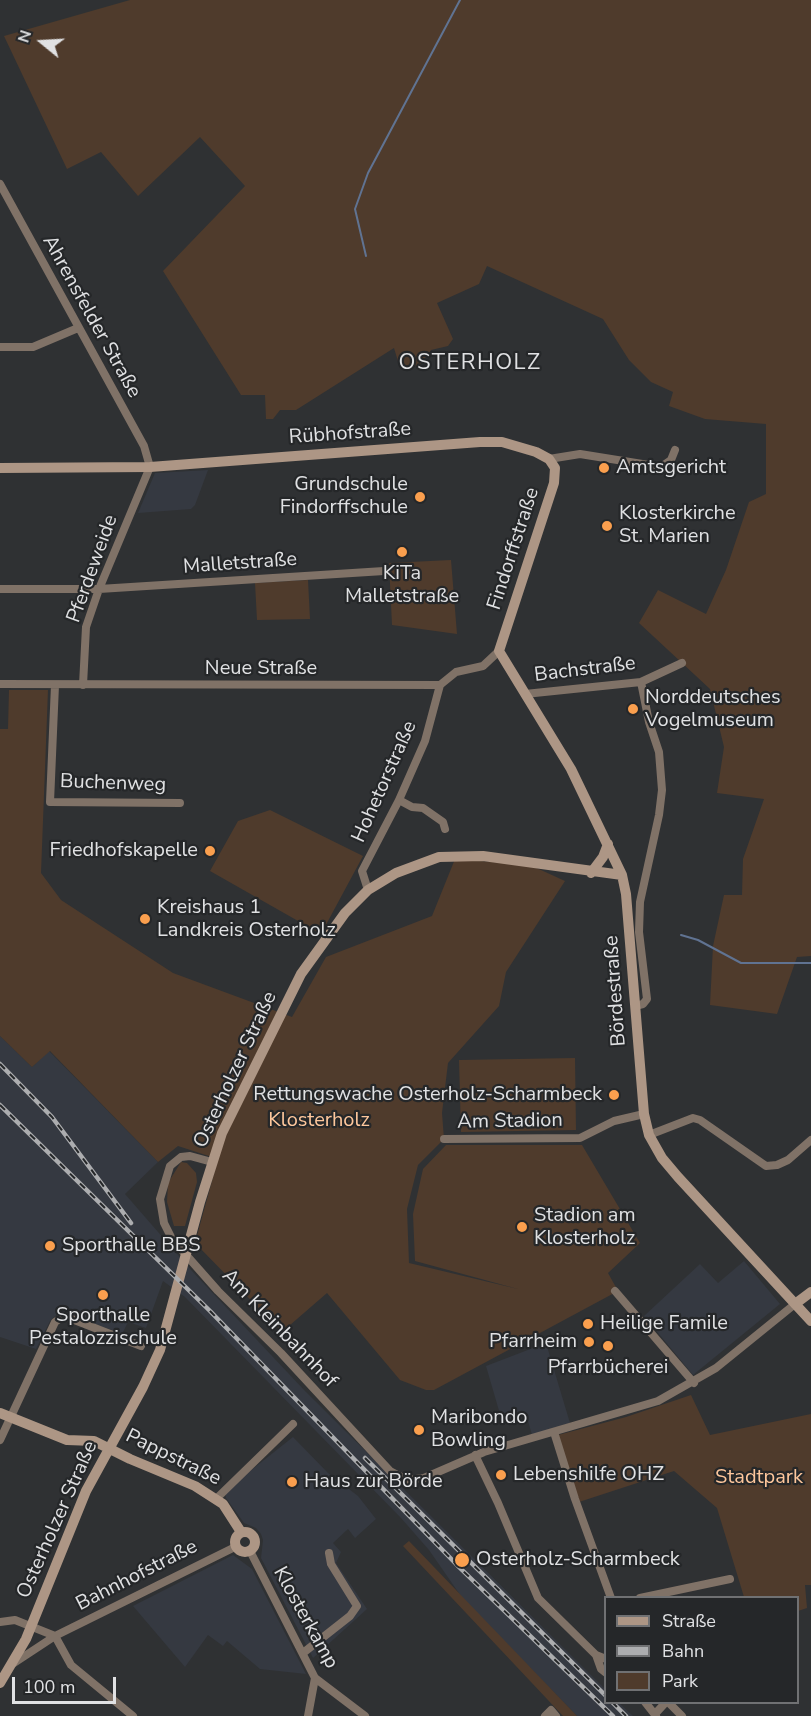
<!DOCTYPE html>
<html>
<head>
<meta charset="utf-8">
<style>
	body { margin:0 }
	#map { position:relative; width:811px; height:1716px; overflow:hidden; background:#2f3133; font-family:"Nunito Sans",sans-serif }
	canvas { display:block }
	.legend { position:absolute; left:604px; top:1596px; width:195px; height:108px; box-sizing:border-box; background:#252729; border:2px solid #707173; margin:0; padding:8px 10px; list-style:none; font-size:18px; color:#e0e1e3 }
	.legend li { display:flex; align-items:center; gap:12px; height:30px }
	.legend b { width:30px; border:2px solid #707173 }
	.north { position:absolute; left:12px; top:12px; width:60px; height:60px; -webkit-text-stroke:4px #252729; paint-order:stroke; rotate:288deg; font-size:16px; font-weight:700; line-height:24px; text-align:center; color:#e0e1e3 }
	.north::after { content:''; display:block; margin:auto; width:21px; height:27px; background:#e0e1e3; clip-path:polygon(50% 0,100% 100%,50% 72%,0 100%) }
	.scale { position:absolute; left:12px; top:1677px; width:104px; height:27px; box-sizing:border-box; border:3px solid #e0e1e3; border-top:0; padding-left:8px; font-size:18px; line-height:21px; white-space:nowrap; color:#e0e1e3; -webkit-text-stroke:4px #252729; paint-order:stroke }
</style>
</head>
<body>
<div id="map">
<canvas width="811" height="1716"></canvas>
<ul class="legend">
<li><b style="height:8px;background:#ad9685"></b>Straße</li>
<li><b style="height:8px;background:#acadaf"></b>Bahn</li>
<li><b style="height:16px;background:#4f3b2c"></b>Park</li>
</ul>
<div class="north">N</div>
<div class="scale">100 m</div>
</div>
<script>
const context = document.querySelector('canvas').getContext('2d');
context.lineJoin = 'round';
function fillPath(path, color) {
  context.fillStyle = color;
  context.fill(path, 'evenodd');
}
function toPath(rows) {
  const path = new Path2D();
  for (const r of rows) {
    if (r.length === 3) {
      path.moveTo(r[0] + r[2], r[1]);
      path.arc(r[0], r[1], r[2], 0, 2 * Math.PI);
      continue;
    }
    path.moveTo(r[0], r[1]);
    for (let i = 2; i < r.length; i += 2) path.lineTo(r[i], r[i + 1]);
  }
  return path;
}
function strokePath(path, color, width, dash) {
  context.strokeStyle = color;
  context.lineWidth = width;
  context.lineCap = dash ? 'butt' : 'round';
  context.setLineDash(dash || []);
  context.stroke(path);
}
function drawText(font, color, halo, rows, align = 'center') {
  context.font = font + ' "Nunito Sans",sans-serif';
  context.lineWidth = 4.5;
  context.setLineDash([]);
  context.textBaseline = 'middle';
  context.strokeStyle = halo;
  context.fillStyle = color;
  for (const [text, x, y, turn = 0] of rows) {
    context.save();
    context.translate(x, y);
    context.rotate((+turn || 0) * Math.PI / 180);
    context.textAlign = isNaN(turn) ? turn : align;
    if (halo) context.strokeText(text, 0, 0);
    context.fillText(text, 0, 0);
    context.restore();
  }
}
const built = toPath([
	[208,470,195,505,191,509,138,513,155,473],
	[0,1036,32,1067,49,1051,158,1162,125,1194,192,1271,305,1391,605,1689,606,1702,619,1703,633,1716,577,1716,463,1599,429,1550,401,1518,185,1297,163,1281,146,1328,128,1322,122,1334,60,1311,50,1321,36,1349,0,1337],
	[744,1261,780,1304,693,1375,644,1316,700,1264,718,1283],
	[546,1343,570,1423,532,1435,526,1414,502,1421,486,1366],
	[293,1437,328,1473,358,1496,376,1519,355,1538,348,1529,333,1543,341,1552,336,1563,367,1609,313,1658,261,1558,263,1540,261,1534,256,1528,244,1523,226,1498,225,1491],
	[233,1555,252,1569,306,1674,260,1669,227,1641,223,1646,208,1635,185,1667,133,1606]
]);
const green = toPath([
	[130,0,811,0,811,956,797,957,777,1014,710,1005,713,946,724,895,742,895,743,859,764,799,717,793,724,747,710,689,639,623,658,590,706,614,726,570,749,502,766,494,766,424,705,419,669,406,673,392,651,382,629,360,603,319,487,266,479,284,437,303,453,339,448,346,431,350,420,365,400,368,394,348,296,410,280,410,273,419,266,419,265,395,241,395,163,271,245,186,200,137,138,196,101,152,67,169,4,36],
	[451,560,457,634,392,625,389,563],
	[308,580,310,619,257,620,255,583],
	[9,690,48,690,41,873,61,900,173,973,292,1017,326,957,432,916,455,859,530,865,565,881,506,972,499,1006,448,1063,442,1113,444,1139,418,1165,407,1209,409,1263,518,1289,415,1261,413,1214,423,1169,446,1145,582,1145,640,1243,608,1273,618,1291,434,1390,426,1390,400,1380,327,1293,282,1332,195,1243,218,1159,178,1146,158,1162,50,1051,32,1067,0,1036,0,729,8,729],
	[270,810,363,856,321,934,210,871,238,821],
	[575,1058,576,1130,461,1132,459,1060],
	[181,1162,187,1163,196,1173,197,1182,185,1226,174,1226,167,1202,168,1183],
	[691,1395,710,1435,811,1414,811,1585,805,1585,807,1608,798,1611,798,1598,744,1597,717,1508,674,1471,579,1502,558,1435,626,1417],
	[409,1541,577,1716,563,1716,403,1546]
]);
const stream = toPath([
	[366,256,355,209,368,173,460,0],
	[681,935,698,940,741,963,811,963]
]);
const street = toPath([
	[0,184,144,446,150,467,99,589,86,627,83,685],
	[0,347,33,347,78,328],
	[549,459,580,454,661,467,671,460,675,450],
	[0,589,99,589,384,571],
	[0,684,440,685],
	[55,685,50,802,180,803],
	[525,694,641,682,682,663],
	[399,800,412,807,423,808,443,822,445,829],
	[368,890,362,871,399,800,425,741,440,685,456,672,483,666,499,651],
	[635,1006,643,1004,647,999,639,932,640,902,659,815,662,790,659,752,649,722,641,682],
	[649,1135,693,1118,700,1120,766,1166,777,1165,788,1160,811,1140],
	[444,1139,580,1138,614,1121,644,1114],
	[212,1162,190,1156,181,1157,170,1166,160,1199,164,1223,172,1239,218,1291,281,1353,390,1471,407,1480,424,1478,484,1452,658,1401,716,1368,795,1304],
	[615,1291,694,1383],
	[554,1432,575,1499,611,1598],
	[0,1440,55,1322,64,1316,141,1346],
	[475,1455,498,1503,538,1598,596,1655,606,1659],
	[217,1498,293,1424],
	[250,1551,315,1678,365,1716],
	[640,1598,730,1579],
	[0,1622,15,1620,55,1636],
	[55,1636,71,1665,133,1716],
	[303,1653,350,1616,357,1606,331,1564,329,1553],
	[596,1655,601,1669,606,1673],
	[14,1663,55,1636,235,1547],
	[645,1702,656,1716],
	[668,1702,682,1716],
	[655,1714,666,1702],
	[308,1716,315,1678],
	[545,1716,551,1710,556,1716]
]);
const secondary = toPath([
	[0,468,150,467,480,442,502,442,536,452,549,459,555,468,554,483,499,651,571,769,622,875,626,894,644,1114,649,1135,662,1158,678,1177,811,1321],
	[591,873,603,857,608,844],
	[795,1304,811,1292],
	[0,1413,67,1440,94,1441,130,1459,195,1486,223,1504,241,1532],
	[245,1542,10],
	[0,1683,26,1639,86,1491,143,1387,160,1350,200,1202,222,1133,301,974,345,913,368,890,396,873,439,857,483,856,622,875]
]);
const rail = toPath([
	[0,1064,52,1117,131,1223],
	[0,1105,210,1311,460,1568,613,1716],
	[365,1458,606,1696],
	[612,1702,626,1716]
]);
const markers = [
	[604,468,6,"#fa9f4e"],
	[420,497,6,"#fa9f4e"],
	[607,526,6,"#fa9f4e"],
	[402,552,6,"#fa9f4e"],
	[633,709,6,"#fa9f4e"],
	[210,851,6,"#fa9f4e"],
	[145,919,6,"#fa9f4e"],
	[614,1095,6,"#fa9f4e"],
	[522,1227,6,"#fa9f4e"],
	[50,1246,6,"#fa9f4e"],
	[103,1295,6,"#fa9f4e"],
	[588,1324,6,"#fa9f4e"],
	[589,1342,6,"#fa9f4e"],
	[608,1346,6,"#fa9f4e"],
	[419,1430,6,"#fa9f4e"],
	[501,1475,6,"#fa9f4e"],
	[292,1482,6,"#fa9f4e"],
	[462,1560,8,"#fa9f4e"]
];
const streetNames = [
	["Ahrensfelder Straße",91,317,61],
	["Rübhofstraße",350,434,-4],
	["Findorffstraße",514,549,-72],
	["Malletstraße",240,564,-4],
	["Pferdeweide",93,569,-70],
	["Neue Straße",261,669],
	["Bachstraße",585,670,-7],
	["Hohetorstraße",385,782,-66],
	["Buchenweg",113,784,2],
	["Bördestraße",616,991,-94],
	["Osterholzer Straße",236,1070,-65],
	["Am Stadion",510,1122,-1],
	["Am Kleinbahnhof",279,1329,46],
	["Pappstraße",173,1458,26],
	["Osterholzer Straße",58,1520,-66],
	["Bahnhofstraße",137,1576,-27],
	["Klosterkamp",305,1618,61]
];
const poiNames = [
	["Amtsgericht",616,468],
	["Grundschule",408,485,"right"],
	["Findorffschule",408,508,"right"],
	["Klosterkirche",619,514],
	["St. Marien",619,537],
	["KiTa",402,574,"center"],
	["Malletstraße",402,597,"center"],
	["Norddeutsches",645,698],
	["Vogelmuseum",645,721],
	["Friedhofskapelle",198,851,"right"],
	["Kreishaus 1",157,908],
	["Landkreis Osterholz",157,931],
	["Rettungswache Osterholz-Scharmbeck",602,1095,"right"],
	["Stadion am",534,1216],
	["Klosterholz",534,1239],
	["Sporthalle BBS",62,1246],
	["Sporthalle",103,1316,"center"],
	["Pestalozzischule",103,1339,"center"],
	["Heilige Famile",600,1324],
	["Pfarrheim",577,1342,"right"],
	["Pfarrbücherei",608,1368,"center"],
	["Maribondo",431,1418],
	["Bowling",431,1441],
	["Lebenshilfe OHZ",513,1475],
	["Haus zur Börde",304,1482],
	["Osterholz-Scharmbeck",476,1560]
];
const parkNames = [
	["Klosterholz",319,1121],
	["Stadtpark",759,1478]
];
const quarterNames = [
	["OSTERHOLZ",470,364]
];
fillPath(built, '#353941');
fillPath(green, '#4f3b2c');
strokePath(stream, '#607392', 2);
strokePath(street, '#807267', 8);
strokePath(secondary, '#ad9685', 10);
strokePath(rail, '#acadaf', 4.5);
strokePath(rail, '#252729', 2, [7]);
for (const [x, y, r, color] of markers) {
  const dot = new Path2D();
  dot.arc(x, y, r, 0, 2 * Math.PI);
  context.fillStyle = color;
  context.fill(dot);
  strokePath(dot, '#252729', 2);
}
drawText('20px', '#e0e1e3', '#252729', streetNames);
drawText('20px', '#e0e1e3', '#252729', poiNames, 'left');
drawText('20px', '#fec79c', '#252729', parkNames);
context.letterSpacing = '1.5px';
drawText('22px', '#e0e1e3', '#252729', quarterNames);
context.letterSpacing = '0px';
</script>
</body>
</html>
